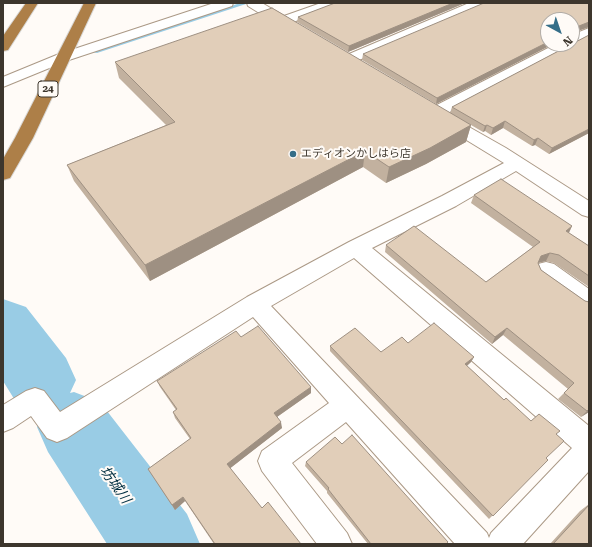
<!DOCTYPE html>
<html>
<head>
<meta charset="utf-8">
<style>
	body { margin:0 }
	#map { position:relative; width:592px; height:547px; overflow:hidden; background:#fffbf7; font-family:"Roboto Serif",serif }
	canvas { display:block }
	.frame { position:absolute; inset:0; border:4px solid #3d362d; pointer-events:none }
	.north { position:absolute; left:540px; top:12px; width:40px; height:40px; box-sizing:border-box; background:#fffbf7; border:1px solid #b1aca6; border-radius:50%; rotate:140deg; font-size:11px; font-weight:700; line-height:16px; text-align:center; color:#3d362d }
	.north::after { content:''; display:block; margin:auto; width:14px; height:18px; background:#356e88; clip-path:polygon(50% 0,100% 100%,50% 72%,0 100%) }
</style>
</head>
<body>
<div id="map">
<canvas width="592" height="547"></canvas>
<div class="frame"></div>
<div class="north">N</div>
</div>
<script>
const context = document.querySelector('canvas').getContext('2d');
context.lineJoin = 'round';
function toPath(rows) {
  const path = new Path2D();
  for (const r of rows) {
    path.moveTo(r[0], r[1]);
    for (let i = 2; i < r.length; i += 2) path.lineTo(r[i], r[i + 1]);
  }
  return path;
}
function fillPath(path, color) {
  context.fillStyle = color;
  context.fill(path, 'evenodd');
}
function strokePath(path, color, width, dash) {
  context.strokeStyle = color;
  context.lineWidth = width;
  context.lineCap = dash ? 'butt' : 'round';
  context.setLineDash(dash || []);
  context.stroke(path);
}
function drawText(font, color, halo, rows, align = 'center') {
  context.font = font + ' "Roboto Serif","Noto Sans JP",serif';
  context.lineWidth = 4;
  context.setLineDash([]);
  context.textBaseline = 'middle';
  context.strokeStyle = halo;
  context.fillStyle = color;
  for (const [text, x, y, turn = 0] of rows) {
    context.save();
    context.translate(x, y);
    context.rotate((+turn || 0) * Math.PI / 180);
    context.textAlign = isNaN(turn) ? turn : align;
    if (halo) context.strokeText(text, 0, 0);
    context.fillText(text, 0, 0);
    context.restore();
  }
}
const stream = toPath([
	[240,3,249,3,97,53,92,52,240,3]
]);
const river = toPath([
	[3,299,26,307,66,358,76,380,70,393,74,392,100,402,187,514,200,544,107,544,48,452,37,427,44,410,41,411,16,402,3,381,3,299]
]);
const street = toPath([
	[214,3,233,3,232,6,69,60,3,87,3,77,59,54,214,3],
	[247,3,262,3,284,16,321,3,339,3,338,6,293,22,297,26,295,29,290,30,285,29,248,6,247,3],
	[469,3,486,3,485,6,352,63,347,64,342,63,340,60,342,57,469,3],
	[589,28,589,38,446,114,506,148,589,201,589,217,582,215,516,171,456,206,372,248,589,426,589,471,523,544,455,544,346,422,292,463,347,533,352,544,317,544,262,471,258,461,262,451,329,403,253,317,67,438,57,442,47,438,31,416,13,428,3,432,3,405,26,391,35,388,44,391,60,412,247,297,349,242,442,196,504,163,437,122,435,118,429,117,427,113,429,109,556,44,572,44,572,35,589,28],
	[354,258,572,448,491,533,489,538,487,533,271,306,354,258],
	[546,262,554,264,589,289,589,310,581,307,538,276,535,270,538,264,546,262]
]);
const highway = toPath([
	[26,3,38,3,8,50,3,51,3,36,26,3],
	[84,3,96,3,33,138,10,178,3,180,3,159,15,138,84,3]
]);
const wall = toPath([
	[336,3,465,3,348,52,297,22,298,17],
	[589,3,589,27,573,33,572,39,572,20,548,44,553,44,436,104,362,60,363,54],
	[589,35,589,133,549,154,535,145,532,146,503,128,491,135,485,131,483,132,471,125,466,142,426,164,386,183,363,167,150,281,74,181,67,165,166,125,119,78,115,62,450,113,452,107],
	[474,195,572,226,569,233,589,246,589,287,554,263,546,261,538,263,541,270,585,301,589,302,589,412,581,417,558,399,568,389,503,335,492,344,385,252,386,245,486,282,533,247,471,203],
	[241,337,311,387,311,393,277,417,282,428,230,468,262,508,301,544,214,544,185,501,175,510,148,469,190,439,175,418,173,412,176,410,160,387,157,381],
	[408,343,474,357,471,362,467,366,504,400,531,421,557,434,544,464,489,519,330,351,330,346,381,352],
	[342,444,448,542,446,544,368,544,327,493,327,491,305,466,306,462],
	[589,504,589,544,550,544,580,511]
]);
const shadedWall = toPath([
	[453,3,465,3,348,52,349,46],
	[589,22,589,27,572,33,574,28],
	[548,42,548,44,553,44,436,104,437,98],
	[505,121,503,128,491,135,493,128],
	[471,125,466,142,426,164,386,183,389,167],
	[487,125,485,131,483,132,485,126],
	[589,129,589,133,549,154,552,148],
	[538,138,535,145,532,146,534,140],
	[365,151,363,167,150,281,145,265],
	[572,226,568,234,566,231],
	[550,253,546,261,537,263,541,256],
	[507,328,503,335,492,344,495,337],
	[474,357,471,362,463,369,465,364],
	[311,387,311,393,274,419,274,413],
	[589,409,589,412,581,417],
	[281,422,282,428,228,470,227,464],
	[183,497,185,501,175,510,172,505]
]);
const building = toPath([
	[335,3,453,3,349,46,298,17,335,3],
	[484,3,589,3,589,22,574,28,573,37,572,37,572,20,548,20,548,42,437,98,363,54,484,3],
	[272,8,471,125,430,148,389,167,365,151,145,265,67,165,175,122,115,62,272,8],
	[589,35,589,129,552,148,538,138,534,140,505,121,493,128,487,125,485,126,452,107,589,35],
	[501,179,572,226,566,231,589,246,589,276,559,255,550,253,541,256,538,263,541,270,585,301,589,302,589,409,587,411,564,393,574,383,507,328,495,337,386,245,414,226,486,282,540,242,474,195,501,179],
	[434,323,474,357,465,364,504,400,506,398,531,421,539,414,560,431,556,434,564,441,546,458,548,460,493,516,330,346,355,328,381,352,402,337,408,343,434,323],
	[258,326,311,387,274,413,281,422,227,464,262,508,268,502,301,544,215,544,183,497,172,505,148,469,191,438,173,412,177,409,157,381,236,331,241,337,258,326],
	[352,435,448,542,446,544,371,544,328,489,329,488,306,462,335,437,342,444,352,435],
	[589,505,589,544,553,544,589,505]
]);
const markers = [
	[293,154,4,"#356e88"]
];
const shields = [
	[48,89,20]
];
const shieldNames = [
	["24",48,89]
];
const poiNames = [
	["エディオンかしはら店",301,154]
];
const nearWaternames = [
	["坊城川",115,485,55]
];
fillPath(stream, '#99cce5');
fillPath(river, '#99cce5');
strokePath(street, '#ab9986', 2);
strokePath(highway, '#d8d7d5', 2);
fillPath(street, '#fff');
fillPath(highway, '#ad7f48');
fillPath(wall, '#c2b19f');
fillPath(shadedWall, '#9e9082');
fillPath(building, '#e1ceb9');
strokePath(building, '#9e9082', 1);
for (const [x, y, r, color] of markers) {
  const dot = new Path2D();
  dot.arc(x, y, r, 0, 2 * Math.PI);
  context.fillStyle = color;
  context.fill(dot);
  strokePath(dot, '#fffbf7', 1.5);
}
for (const [x, y, w] of shields) {
  const box = new Path2D();
  box.roundRect(x - w / 2, y - 8, w, 16, 3);
  context.fillStyle = '#fffbf7';
  context.fill(box);
  strokePath(box, '#3d362d', 1);
}
drawText('bold 10px', '#3d362d', null, shieldNames);
drawText('11px', '#3d362d', '#fffbf7', poiNames, 'left');
drawText('italic 14px', '#002e40', '#fffbf7', nearWaternames);
</script>
</body>
</html>
